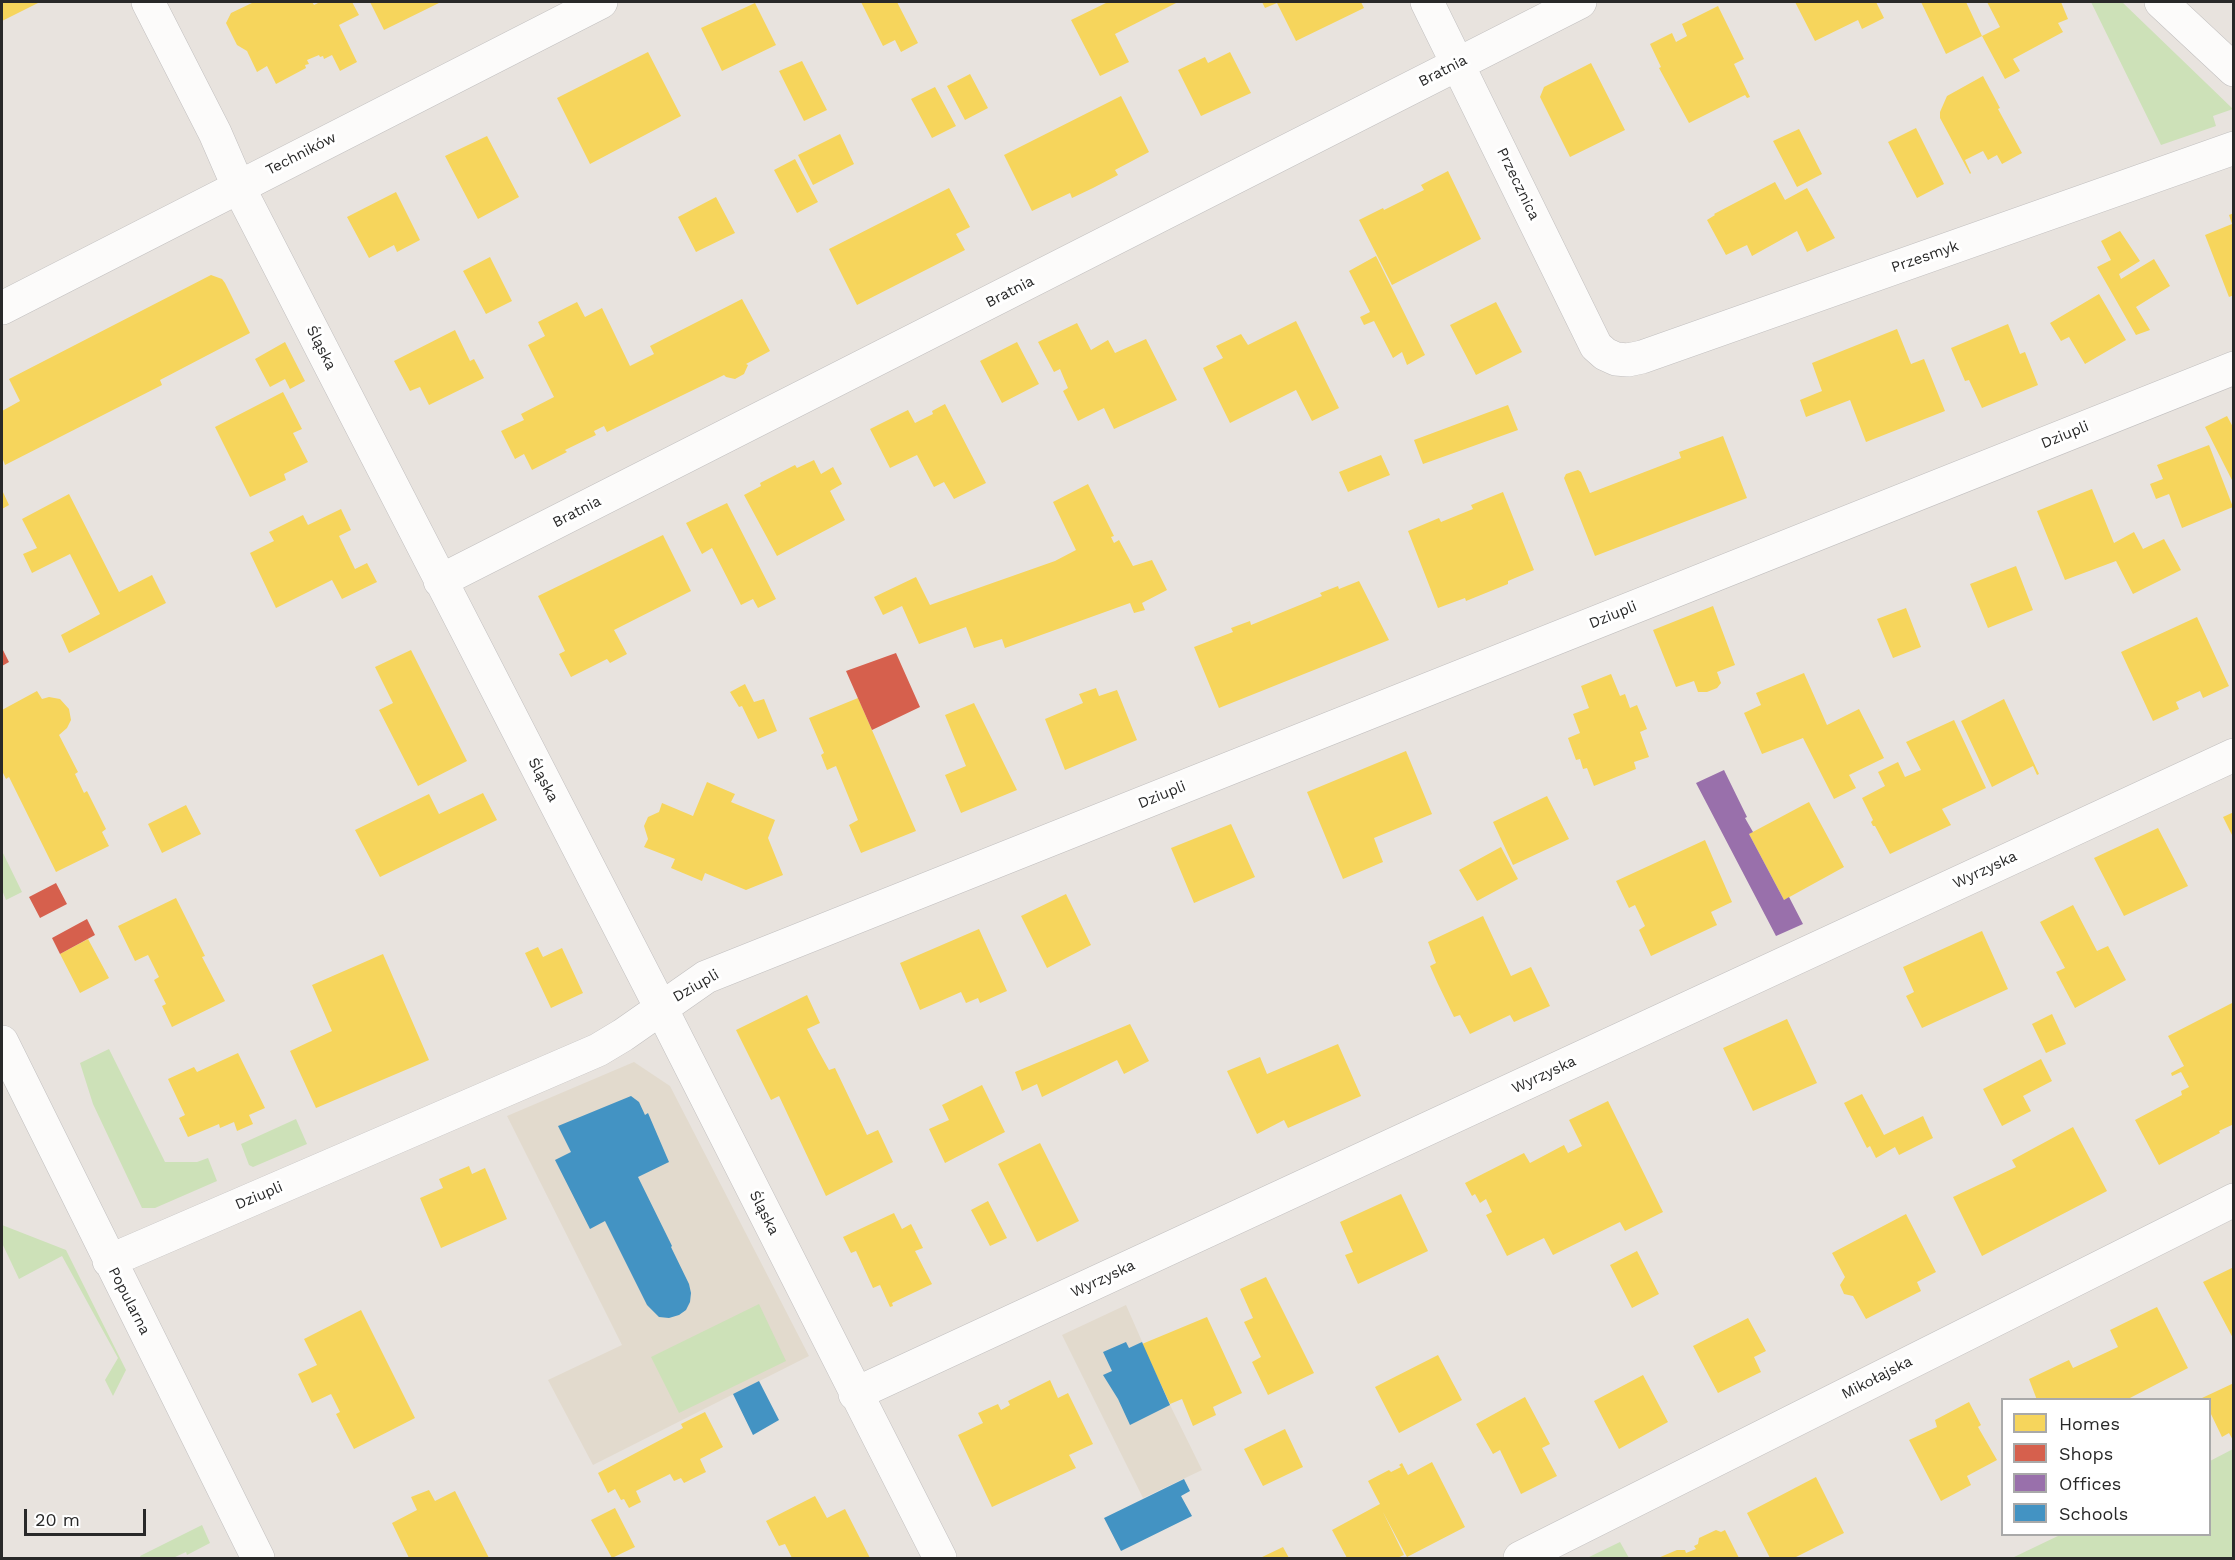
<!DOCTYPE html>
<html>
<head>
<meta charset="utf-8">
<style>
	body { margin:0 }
	#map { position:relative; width:2235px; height:1560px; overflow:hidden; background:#e8e3de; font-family:"Work Sans",sans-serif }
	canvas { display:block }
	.frame { position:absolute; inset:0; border:3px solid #292929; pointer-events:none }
	.legend { position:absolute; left:2001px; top:1398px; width:210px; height:138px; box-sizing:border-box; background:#fff; border:2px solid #a9a9a9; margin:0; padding:8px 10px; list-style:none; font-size:18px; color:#292929 }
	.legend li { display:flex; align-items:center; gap:12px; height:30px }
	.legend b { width:30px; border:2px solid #a9a9a9 }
	.scale { position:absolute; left:24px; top:1509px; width:122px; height:27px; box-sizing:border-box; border:3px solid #292929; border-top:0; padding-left:8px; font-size:18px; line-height:21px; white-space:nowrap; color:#292929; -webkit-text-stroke:4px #fff; paint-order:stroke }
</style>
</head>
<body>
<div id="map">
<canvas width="2235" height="1560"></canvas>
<div class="frame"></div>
<ul class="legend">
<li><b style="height:16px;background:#f6d55c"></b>Homes</li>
<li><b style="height:16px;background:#d6604d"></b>Shops</li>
<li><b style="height:16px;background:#9970ab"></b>Offices</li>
<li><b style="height:16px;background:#4393c3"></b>Schools</li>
</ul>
<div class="scale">20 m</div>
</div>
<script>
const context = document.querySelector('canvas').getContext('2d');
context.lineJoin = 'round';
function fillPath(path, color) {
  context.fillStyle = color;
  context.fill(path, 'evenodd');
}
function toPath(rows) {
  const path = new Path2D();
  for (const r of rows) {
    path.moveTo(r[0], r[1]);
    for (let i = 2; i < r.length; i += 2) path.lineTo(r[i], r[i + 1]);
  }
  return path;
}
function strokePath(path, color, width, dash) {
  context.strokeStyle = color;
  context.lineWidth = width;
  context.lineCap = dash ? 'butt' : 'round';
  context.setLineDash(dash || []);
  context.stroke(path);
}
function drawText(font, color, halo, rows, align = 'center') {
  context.font = font + ' "Work Sans",sans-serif';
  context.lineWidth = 6;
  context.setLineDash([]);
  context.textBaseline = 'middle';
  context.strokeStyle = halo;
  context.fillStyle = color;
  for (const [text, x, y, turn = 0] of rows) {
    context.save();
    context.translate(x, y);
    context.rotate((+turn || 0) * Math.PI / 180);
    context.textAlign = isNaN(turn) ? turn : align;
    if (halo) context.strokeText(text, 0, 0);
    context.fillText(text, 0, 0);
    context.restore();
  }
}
const education = toPath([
	[634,1062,670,1086,809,1356,593,1465,548,1380,622,1345,507,1116],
	[1126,1305,1170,1405,1202,1470,1143,1498,1062,1335]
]);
const green = toPath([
	[2091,2,2122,2,2233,109,2213,116,2216,126,2161,145],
	[2,851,22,892,6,900,2,890],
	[109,1049,165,1162,197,1162,208,1158,217,1181,155,1208,142,1208,93,1104,80,1063],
	[296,1119,307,1144,253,1167,249,1165,241,1144],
	[2,1225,66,1250,126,1370,113,1396,105,1380,118,1358,62,1256,19,1279,2,1243],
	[759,1304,786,1361,679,1413,651,1357],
	[2233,1449,2233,1558,2012,1558,2060,1535,2210,1534,2210,1461],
	[202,1525,210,1543,187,1555,186,1552,173,1558,141,1558,140,1556],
	[1620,1542,1629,1558,1587,1558]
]);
const homes = toPath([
	[2,2,40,2,2,21],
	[254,2,312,2,314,5,320,2,352,2,359,15,339,25,357,62,340,71,332,55,324,59,323,56,320,57,319,55,307,60,309,64,305,65,306,68,276,84,267,66,257,72,247,51,237,45,226,23,231,13],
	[370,2,441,2,384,30],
	[861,2,897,2,918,43,901,52,895,40,883,46],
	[1108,2,1178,2,1115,34,1129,62,1100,76,1071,20],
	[1262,2,1361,2,1364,8,1296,41,1277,3,1265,8],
	[1795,2,1876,2,1884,18,1862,29,1858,20,1815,41],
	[1921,2,1966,2,1982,36,1946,54],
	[1987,2,2061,2,2068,19,2058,23,2063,32,2013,59,2020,71,2005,79,1982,36,2000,27],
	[755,3,776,45,722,71,701,28],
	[1718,6,1744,59,1734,64,1750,97,1747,98,1745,95,1689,123,1659,68,1661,67,1650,44,1672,33,1676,42,1687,36,1682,24],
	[648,52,681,116,590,164,557,98],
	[1230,52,1251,93,1201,116,1178,70,1205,57,1208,63],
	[802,61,827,110,804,121,779,71],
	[1591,63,1625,130,1570,157,1540,97,1544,87],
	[970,74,988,108,965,120,947,86],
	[1983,76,2000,108,1998,109,2022,153,2002,164,1997,155,1988,160,1983,151,1965,160,1971,173,1970,174,1940,118,1940,112,1947,96],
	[935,87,956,126,932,138,911,99],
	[1121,96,1149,152,1115,170,1118,175,1093,188,1072,198,1070,193,1032,211,1004,155],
	[1916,128,1944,184,1917,198,1888,142],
	[1799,129,1822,174,1797,187,1773,141],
	[840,134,854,164,813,185,798,155],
	[487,136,519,197,478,219,445,156],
	[795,159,818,202,797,213,774,170],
	[1448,171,1481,239,1392,285,1359,220,1383,208,1384,210,1424,190,1421,185],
	[1775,182,1785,200,1807,188,1835,238,1807,252,1797,231,1752,256,1747,245,1726,255,1707,220,1715,215,1714,214],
	[949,188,970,227,956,234,965,250,857,305,829,249],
	[396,192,420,240,397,252,394,245,369,258,347,217],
	[716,197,735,233,696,252,678,217],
	[2234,213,2234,295,2229,297,2205,235,2232,224,2229,215],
	[2120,231,2140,261,2119,274,2121,279,2154,259,2170,286,2136,307,2150,330,2136,335,2097,267,2111,260,2101,241],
	[1376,256,1425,355,1407,365,1402,352,1393,358,1374,321,1364,325,1360,317,1370,312,1349,271],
	[490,257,512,301,486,314,463,271],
	[211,275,222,279,225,283,250,333,160,380,162,385,5,465,2,457,2,411,20,401,9,379],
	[2099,294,2126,340,2085,364,2069,337,2061,341,2050,323],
	[742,299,770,351,746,364,748,365,744,374,735,379,726,377,724,375,607,432,604,426,594,431,596,435,565,450,567,452,532,470,524,454,515,459,501,431,524,420,521,414,554,397,528,345,545,336,538,322,577,302,585,317,602,308,630,366,654,354,650,346],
	[1496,302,1522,352,1476,375,1450,325],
	[1296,321,1339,408,1312,421,1296,390,1230,423,1203,368,1223,358,1216,346,1241,334,1248,345],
	[1077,323,1091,350,1108,340,1115,353,1146,339,1177,400,1114,429,1104,408,1078,421,1063,391,1068,388,1060,369,1054,372,1038,342],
	[2008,324,2020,354,2025,352,2038,385,1982,408,1969,380,1965,381,1951,348],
	[1897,329,1911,364,1924,359,1945,411,1866,442,1850,400,1806,417,1800,400,1822,391,1812,363],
	[455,330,470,361,474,359,484,378,429,405,420,387,410,391,394,361],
	[285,342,305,381,290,389,285,379,270,387,255,359],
	[1017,342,1039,384,1002,403,980,361],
	[283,392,302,429,293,433,308,462,284,474,286,480,250,497,215,427],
	[945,404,986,483,954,499,944,482,934,487,917,455,890,468,870,429,908,410,915,423,933,414,932,411],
	[1508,405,1518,430,1423,464,1414,440],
	[2227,416,2234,429,2234,484,2205,427],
	[1723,436,1747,498,1595,556,1564,478,1566,474,1578,470,1581,472,1590,493,1681,458,1679,452],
	[2209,445,2233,507,2182,528,2169,494,2156,499,2150,484,2163,479,2157,465],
	[1381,455,1390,475,1348,492,1339,472],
	[814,460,821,474,833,467,842,484,830,491,845,520,777,556,744,495,761,486,760,483,795,465,797,468],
	[1088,484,1114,536,1111,537,1114,543,1119,540,1133,566,1152,560,1167,590,1142,603,1145,610,1134,613,1130,603,1005,648,1002,639,974,648,966,627,919,644,902,606,883,615,874,597,916,577,930,605,1055,561,1076,550,1053,502],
	[2092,489,2114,543,2134,532,2143,549,2164,539,2181,570,2133,594,2116,561,2065,580,2037,511],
	[2,490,9,505,2,509],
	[1503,492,1534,570,1508,581,1508,584,1466,601,1465,598,1438,608,1408,531,1439,518,1441,522,1473,509,1471,505],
	[69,494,119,592,152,575,166,603,69,653,61,635,100,614,70,554,32,573,23,554,37,548,22,519],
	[727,503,776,599,758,608,753,599,741,605,712,548,702,554,686,523],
	[341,509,351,530,339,536,355,569,367,563,377,582,342,599,332,580,276,608,250,553,274,541,269,532,303,515,308,525],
	[663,535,691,591,614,630,627,654,610,663,607,659,571,677,559,654,565,651,538,596],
	[2016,566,2033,610,1988,628,1970,584],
	[1359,581,1389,640,1219,708,1194,647,1233,632,1231,628,1250,621,1251,625,1322,596,1320,593,1338,586,1339,589],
	[1713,606,1735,665,1717,672,1721,683,1717,688,1707,692,1698,692,1694,681,1676,687,1653,630],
	[1906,608,1921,647,1893,658,1877,619],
	[2197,617,2229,686,2203,698,2200,691,2176,702,2179,709,2153,721,2121,652],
	[411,650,467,761,418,786,379,710,393,703,375,667],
	[1804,673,1827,725,1859,709,1884,758,1849,775,1856,788,1834,799,1803,738,1762,754,1744,713,1761,705,1756,693],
	[1611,674,1620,696,1625,694,1630,708,1637,705,1647,729,1640,732,1649,757,1634,762,1636,769,1594,786,1587,768,1583,769,1580,759,1576,760,1568,738,1580,733,1573,714,1589,708,1581,686],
	[745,684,754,702,764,699,777,731,758,739,742,706,739,707,730,692],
	[1096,688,1099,696,1117,690,1137,740,1065,770,1045,719,1083,703,1079,694],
	[37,691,42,699,49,697,60,699,69,709,71,720,67,728,59,735,78,772,75,774,84,793,87,791,106,829,102,832,109,846,56,872,9,777,6,779,2,771,2,710],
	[858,698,916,831,861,853,849,825,858,820,836,766,827,770,821,755,824,753,809,718],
	[2004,699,2039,774,2037,775,2033,766,1992,787,1961,721],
	[974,703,1017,790,961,813,945,775,966,766,945,715],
	[1954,720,1986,788,1942,809,1951,825,1890,854,1875,826,1873,826,1871,822,1873,820,1862,798,1885,786,1878,772,1898,762,1905,777,1921,770,1906,742],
	[1406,751,1432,814,1374,838,1383,862,1343,879,1307,792],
	[707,782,735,794,731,802,775,820,768,838,783,875,746,890,705,873,702,881,671,868,675,859,644,847,648,839,644,826,648,817,659,812,662,803,693,816],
	[483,793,497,820,380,877,355,830,429,794,439,814],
	[1547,796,1569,839,1513,865,1493,822],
	[1809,802,1844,867,1784,900,1749,834],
	[186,805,201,834,162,853,148,824],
	[2234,812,2234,839,2223,817],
	[1231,824,1255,877,1194,903,1171,848],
	[2158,828,2188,886,2124,916,2094,858],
	[1705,840,1732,902,1711,912,1717,925,1651,956,1639,930,1645,926,1635,905,1629,908,1616,881],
	[1501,847,1518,879,1477,901,1459,870],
	[1066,894,1091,945,1047,968,1021,916],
	[176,898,205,956,202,957,225,1001,172,1027,162,1006,166,1004,154,980,159,977,148,955,135,961,118,926],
	[2073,905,2097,951,2108,946,2126,980,2075,1008,2056,972,2065,968,2040,922],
	[1483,916,1511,976,1531,967,1550,1006,1514,1022,1510,1015,1470,1034,1460,1015,1454,1017,1438,984,1430,966,1436,963,1428,942],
	[979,929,1007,991,980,1003,978,998,966,1003,961,992,920,1010,900,963],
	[1982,931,2008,989,1922,1028,1906,996,1914,992,1903,967],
	[88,939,109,978,80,993,60,954],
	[538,947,543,957,562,948,583,993,551,1008,525,953],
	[383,954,429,1060,316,1108,290,1051,332,1031,312,985],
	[807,995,820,1023,807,1029,819,1052,829,1070,835,1068,867,1135,878,1130,893,1162,826,1196,779,1096,771,1100,736,1030],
	[2234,1002,2234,1124,2219,1131,2220,1133,2159,1165,2135,1120,2182,1095,2181,1091,2189,1087,2181,1072,2172,1076,2171,1073,2184,1066,2168,1036],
	[2052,1014,2066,1044,2046,1053,2032,1024],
	[1787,1019,1817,1083,1753,1111,1723,1048],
	[1130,1024,1149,1061,1124,1074,1117,1060,1042,1097,1037,1084,1022,1091,1015,1072],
	[1338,1044,1361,1096,1288,1128,1284,1120,1257,1134,1227,1071,1260,1057,1267,1074],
	[238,1053,265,1108,249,1115,253,1124,237,1131,234,1122,220,1128,219,1124,188,1137,179,1118,185,1115,168,1079,194,1067,197,1072],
	[2041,1059,2052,1081,2023,1096,2031,1111,2002,1126,1983,1089],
	[982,1085,1005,1132,945,1163,929,1129,949,1120,942,1105],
	[1862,1094,1884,1135,1923,1116,1933,1138,1899,1155,1895,1147,1876,1158,1870,1146,1867,1148,1844,1103],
	[1608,1101,1663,1212,1625,1231,1620,1222,1553,1255,1544,1238,1507,1256,1486,1215,1492,1212,1486,1199,1480,1203,1475,1194,1472,1196,1465,1183,1524,1153,1530,1163,1564,1145,1568,1153,1582,1146,1569,1120],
	[2073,1127,2107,1191,1982,1256,1953,1197,2016,1167,2012,1160],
	[1040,1143,1079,1221,1037,1242,998,1164],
	[469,1166,472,1174,485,1168,507,1219,441,1248,420,1198,443,1188,439,1179],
	[1401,1194,1428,1251,1358,1284,1345,1255,1353,1252,1340,1222],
	[988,1201,1007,1238,990,1246,971,1210],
	[894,1213,902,1229,911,1224,923,1248,915,1251,932,1284,892,1303,893,1306,890,1307,880,1285,873,1288,856,1251,851,1253,843,1237],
	[1906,1214,1936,1272,1917,1282,1921,1291,1866,1319,1853,1296,1844,1294,1840,1285,1845,1277,1832,1253],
	[1637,1251,1659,1294,1632,1308,1610,1265],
	[2234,1267,2234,1340,2203,1282],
	[1266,1277,1314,1373,1268,1395,1252,1362,1261,1357,1244,1322,1253,1318,1240,1289],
	[2157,1307,2188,1368,2126,1400,2037,1400,2029,1379,2069,1360,2073,1368,2118,1347,2110,1330],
	[361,1310,415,1418,354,1449,336,1414,340,1412,331,1394,312,1403,298,1374,317,1365,304,1339],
	[1207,1317,1242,1393,1213,1407,1216,1415,1193,1426,1182,1399,1170,1404,1142,1344],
	[1748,1318,1766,1351,1754,1357,1761,1372,1718,1393,1693,1346],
	[1438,1355,1462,1400,1399,1433,1375,1387],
	[1643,1375,1668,1422,1619,1449,1594,1401],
	[1050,1380,1058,1398,1068,1393,1093,1444,1069,1455,1076,1468,992,1507,958,1435,983,1423,978,1413,998,1404,1001,1410,1010,1405,1008,1401],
	[2234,1383,2234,1442,2229,1433,2222,1437,2210,1412,2210,1400,2202,1398],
	[1525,1397,1550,1444,1542,1448,1557,1476,1521,1494,1500,1450,1493,1454,1476,1424],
	[1969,1402,1981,1425,1978,1427,1997,1460,1967,1476,1971,1485,1941,1501,1909,1440,1937,1427,1935,1420],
	[705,1412,723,1447,700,1459,706,1472,684,1483,681,1478,674,1481,670,1474,636,1491,641,1502,629,1508,624,1499,621,1500,615,1489,608,1493,598,1473,683,1428,681,1424],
	[1285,1429,1303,1467,1263,1486,1244,1449],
	[1432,1462,1465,1527,1407,1557,1383,1512,1404,1555,1397,1558,1347,1558,1332,1530,1380,1504,1368,1481,1389,1470,1391,1472,1401,1467,1399,1465,1402,1463,1408,1475],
	[1816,1477,1844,1533,1794,1558,1770,1558,1747,1513],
	[429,1490,435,1501,455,1491,489,1558,409,1558,392,1523,417,1510,411,1497],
	[815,1496,827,1518,845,1509,870,1558,792,1558,785,1544,779,1546,766,1521],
	[615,1508,635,1547,612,1558,591,1520],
	[1716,1530,1721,1532,1725,1530,1739,1558,1658,1558,1677,1550,1685,1550,1686,1553,1696,1549,1694,1546,1698,1544,1699,1538],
	[1283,1547,1289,1558,1260,1558]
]);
const shops = toPath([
	[2,648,9,662,2,666],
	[896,653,920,707,872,730,846,671],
	[56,883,67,904,40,918,29,897],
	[87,919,95,935,60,954,52,938]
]);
const offices = toPath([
	[1724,770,1747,817,1745,818,1753,832,1749,834,1784,900,1789,897,1803,924,1776,936,1696,783]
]);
const schools = toPath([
	[631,1096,639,1102,645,1115,648,1113,669,1162,638,1177,672,1246,671,1247,689,1284,691,1293,690,1302,686,1310,679,1315,669,1318,659,1317,647,1305,605,1221,590,1229,555,1160,571,1152,558,1126],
	[1126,1342,1129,1348,1142,1342,1170,1405,1130,1425,1118,1399,1103,1375,1112,1371,1103,1352],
	[759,1381,779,1420,753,1435,733,1394],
	[1184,1479,1190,1491,1181,1496,1192,1516,1121,1551,1104,1518]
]);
const minor = toPath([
	[148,2,215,133,238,186,661,1008,940,1558],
	[1427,2,1596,346,1605,354,1616,359,1628,360,1642,357,2234,148],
	[2161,2,2234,70],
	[2,308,601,2],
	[440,581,1580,2],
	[2,1042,258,1558],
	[109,1261,598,1050,623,1035,706,977,2234,368],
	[855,1394,2234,755],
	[1520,1558,2234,1200]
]);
const streetNames = [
	["Bratnia",1443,71,-27],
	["Techników",301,154,-27],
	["Przecznica",1518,184,64],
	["Przesmyk",1925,257,-19],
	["Bratnia",1010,292,-27],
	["Śląska",321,348,63],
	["Dziupli",2065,435,-22],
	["Bratnia",577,512,-27],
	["Dziupli",1613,615,-22],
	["Śląska",543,780,62],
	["Dziupli",1162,795,-22],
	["Wyrzyska",1985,870,-25],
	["Dziupli",696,986,-30],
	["Wyrzyska",1544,1075,-25],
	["Dziupli",259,1196,-23],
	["Śląska",764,1213,63],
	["Wyrzyska",1103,1279,-25],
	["Popularna",129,1301,63],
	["Mikołajska",1877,1378,-27]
];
fillPath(education, '#e2dacd');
fillPath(green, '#cde1b8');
fillPath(homes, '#f6d55c');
fillPath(shops, '#d6604d');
fillPath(offices, '#9970ab');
fillPath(schools, '#4393c3');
strokePath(minor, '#c1bfbf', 34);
strokePath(minor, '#fcfbfa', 33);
drawText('15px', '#292929', '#fff', streetNames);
</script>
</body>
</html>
